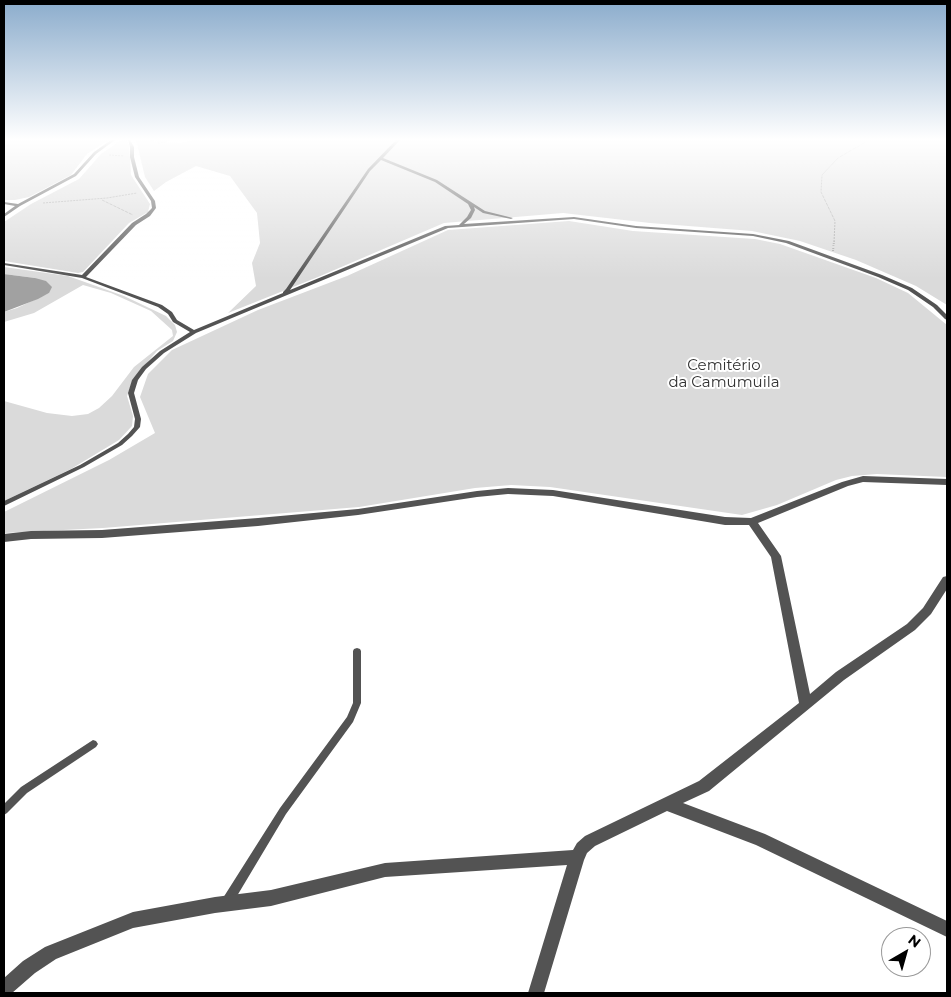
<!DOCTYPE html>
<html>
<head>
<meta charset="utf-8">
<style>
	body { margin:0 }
	#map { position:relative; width:951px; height:997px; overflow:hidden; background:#fff; font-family:Montserrat,sans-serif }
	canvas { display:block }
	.frame { position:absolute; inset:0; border:5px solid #000; pointer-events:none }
	.north { position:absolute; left:881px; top:927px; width:50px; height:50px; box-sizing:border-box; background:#fff; border:1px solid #999; border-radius:50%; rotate:38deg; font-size:14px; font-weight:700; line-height:20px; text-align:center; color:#000 }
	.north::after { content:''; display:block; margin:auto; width:18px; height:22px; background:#000; clip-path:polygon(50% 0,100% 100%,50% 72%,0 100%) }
</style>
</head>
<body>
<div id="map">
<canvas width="951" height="997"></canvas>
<div class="frame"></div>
<div class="north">N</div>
</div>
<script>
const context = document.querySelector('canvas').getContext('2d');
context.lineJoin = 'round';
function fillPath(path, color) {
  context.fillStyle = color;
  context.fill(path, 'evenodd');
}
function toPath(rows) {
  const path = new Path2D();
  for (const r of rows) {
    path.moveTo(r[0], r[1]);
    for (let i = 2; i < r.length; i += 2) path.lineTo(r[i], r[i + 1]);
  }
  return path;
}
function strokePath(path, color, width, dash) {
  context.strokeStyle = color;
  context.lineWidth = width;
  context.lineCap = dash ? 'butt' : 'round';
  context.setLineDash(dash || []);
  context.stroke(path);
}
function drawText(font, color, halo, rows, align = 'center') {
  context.font = font + ' Montserrat,sans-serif';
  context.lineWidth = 4;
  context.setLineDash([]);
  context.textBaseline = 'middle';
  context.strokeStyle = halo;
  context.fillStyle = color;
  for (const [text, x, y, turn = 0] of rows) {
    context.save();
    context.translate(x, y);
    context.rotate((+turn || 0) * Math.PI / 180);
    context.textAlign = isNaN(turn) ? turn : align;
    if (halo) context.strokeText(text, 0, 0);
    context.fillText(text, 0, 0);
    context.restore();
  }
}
const green = toPath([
	[4,140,109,140,87,154,71,175,29,197,15,200,4,200],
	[121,140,126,140,129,144,131,175,150,204,148,212,129,223,83,272,78,273,4,261,4,222,31,204,79,179,101,154],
	[134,140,151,140,158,143,154,140,170,140,166,143,178,143,193,140,947,140,947,305,916,286,856,260,800,241,752,231,650,223,563,213,444,223,318,277,228,313,256,286,252,263,260,243,257,213,230,176,196,166,166,182,154,191,145,177,137,144],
	[569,221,633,231,755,239,780,244,876,278,908,293,947,325,947,477,877,474,852,476,836,480,777,505,742,515,550,487,511,485,475,488,359,507,103,528,4,533,4,512,109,460,155,433,140,397,148,374,172,350,258,310,347,276,448,230],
	[4,267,68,276,124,296,166,316,175,325,177,332,173,341,157,351,133,379,127,396,133,416,132,426,119,440,71,469,4,501,4,401,47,413,72,416,88,414,99,408,112,396,134,367,173,336,172,330,151,311,111,293,83,285,34,313,4,322,4,312,17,308,49,293,35,278,4,274]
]);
const water = toPath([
	[4,274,35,278,46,281,52,287,49,293,38,299,4,312]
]);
const pathFar1 = toPath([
	[153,140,158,143,167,142],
	[109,155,124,156],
	[102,200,133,215],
	[43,203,107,198,137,193],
	[834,242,835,221,821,192,822,175,838,158,869,140]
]);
const path = toPath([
	[833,251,834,241]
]);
const lane = toPath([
	[111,140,115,140,96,154,76,176,20,206,4,217,4,214,15,206,4,204,4,202,18,204,74,174,94,152,111,140],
	[128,140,130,140,134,147,134,157,139,177,155,201,156,208,150,216,136,225,86,277,162,305,172,312,177,320,194,330,283,293,283,292,286,289,368,169,396,140,400,140,383,158,437,180,485,211,513,218,511,219,483,213,474,207,475,210,471,218,464,224,574,217,636,226,753,234,789,241,882,275,912,288,937,305,947,315,947,320,945,319,933,307,908,290,878,277,786,243,753,236,636,228,574,219,448,228,196,333,164,353,146,369,138,380,134,393,141,419,140,427,132,436,122,445,84,467,4,506,4,501,80,465,118,443,128,434,134,427,135,419,128,393,132,380,142,367,160,351,190,332,173,322,168,314,158,307,82,278,4,265,4,263,82,275,132,223,146,214,152,208,151,201,135,177,130,157,130,147,128,140],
	[381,160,435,182,468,204,471,210,467,217,459,225,445,226,290,290,370,171,381,160],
	[357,648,360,649,361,651,361,703,353,722,286,814,231,906,227,907,223,906,222,902,223,898,280,808,347,717,353,703,353,651,354,649,357,648],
	[93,740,96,741,98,744,96,747,27,793,7,813,4,815,4,804,21,787,93,740]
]);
const street = toPath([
	[863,476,947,479,947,485,863,482,848,486,758,523,781,556,810,694,836,672,907,624,923,608,943,577,947,576,947,589,931,614,915,630,844,680,709,791,683,803,765,834,947,921,947,937,756,845,667,811,595,846,587,853,584,860,544,993,528,993,567,865,385,877,271,906,215,913,133,928,56,959,35,973,12,993,4,993,4,978,23,961,45,947,133,912,215,897,271,890,385,863,573,850,577,843,585,836,699,781,799,703,771,557,749,525,725,525,553,496,508,494,477,497,358,515,258,526,102,538,31,539,4,542,4,534,31,531,102,530,258,518,358,509,477,491,508,488,553,490,725,517,751,518,842,482,863,476]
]);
const parkNames = [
	["Cemitério",724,366],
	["da Camumuila",724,383]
];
fillPath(green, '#dadada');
fillPath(water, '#a1a1a1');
strokePath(pathFar1, '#757575', 1, [0.5, 1]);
strokePath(path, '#757575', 2, [0.5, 2]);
fillPath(lane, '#535353');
fillPath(street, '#535353');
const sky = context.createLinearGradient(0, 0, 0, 279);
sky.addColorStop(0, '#8baccc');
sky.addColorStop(0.5, '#fff');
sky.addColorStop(1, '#ffffff00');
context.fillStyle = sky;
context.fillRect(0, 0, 951, 279);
drawText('15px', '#313131', '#fff', parkNames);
</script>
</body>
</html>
